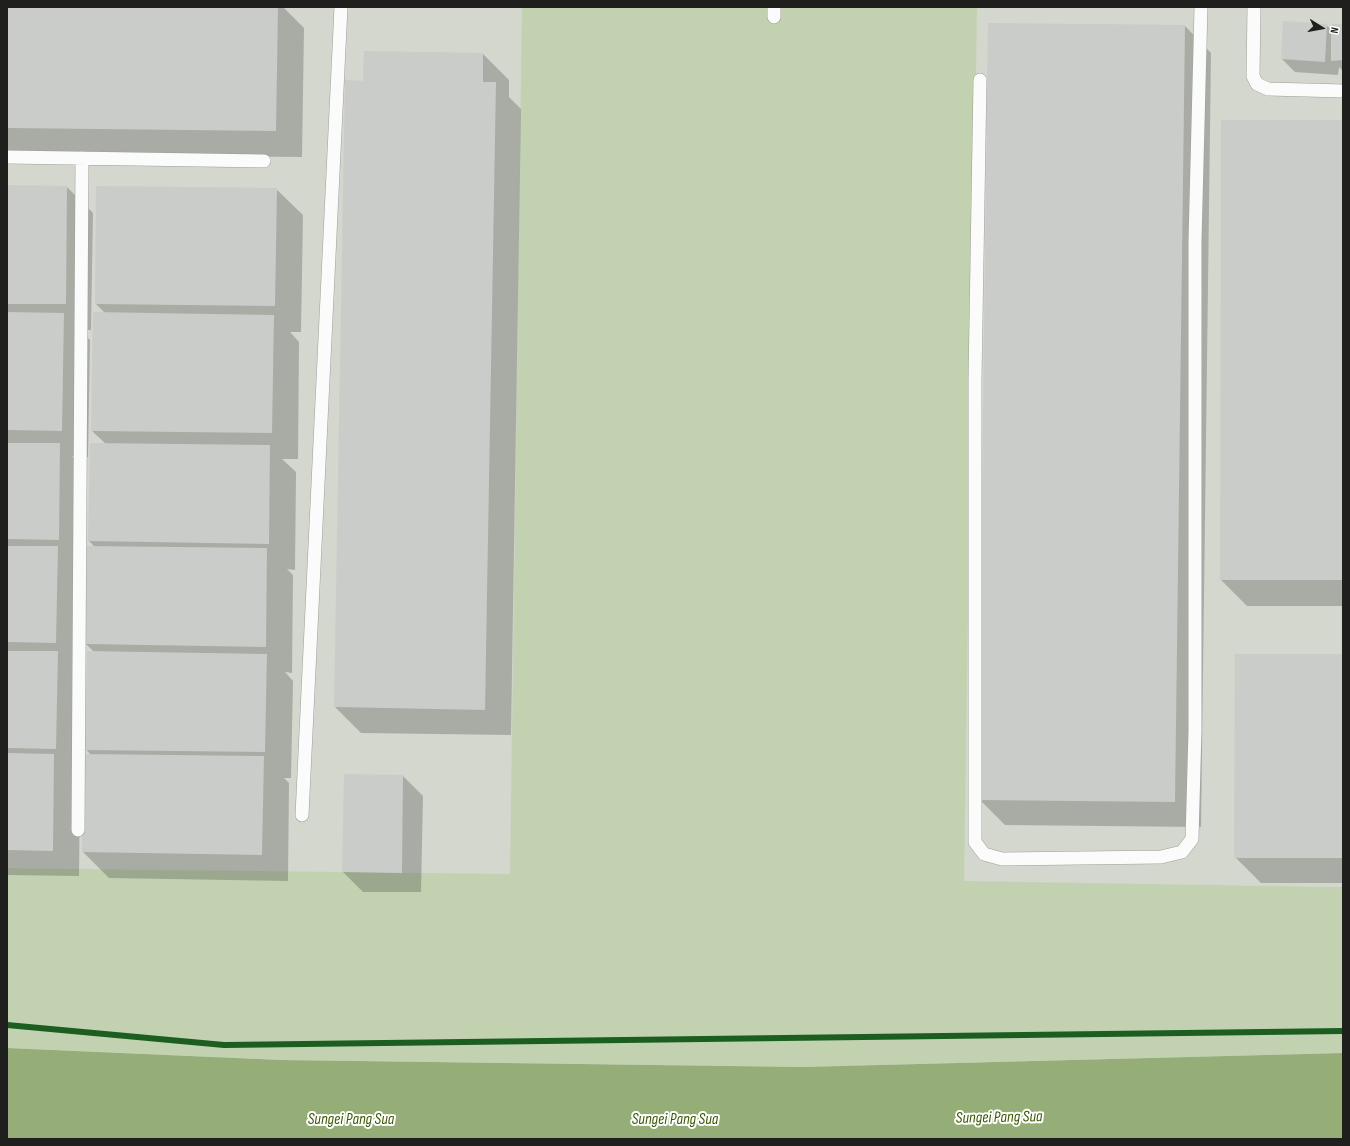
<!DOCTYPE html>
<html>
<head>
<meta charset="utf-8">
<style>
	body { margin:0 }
	#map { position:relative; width:1350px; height:1146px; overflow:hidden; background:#e1e4df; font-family:"Sofia Sans Condensed",sans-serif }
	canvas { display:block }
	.frame { position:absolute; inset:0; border:8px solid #1f201e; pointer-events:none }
	.north { position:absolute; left:1302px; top:8px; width:40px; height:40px; -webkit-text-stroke:3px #fff; paint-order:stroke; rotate:101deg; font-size:11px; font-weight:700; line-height:16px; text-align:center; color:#1f201e }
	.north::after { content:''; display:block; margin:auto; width:14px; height:18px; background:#1f201e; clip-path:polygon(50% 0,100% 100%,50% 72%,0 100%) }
</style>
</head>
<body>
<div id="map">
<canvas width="1350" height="1146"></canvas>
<div class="frame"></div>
<div class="north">N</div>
</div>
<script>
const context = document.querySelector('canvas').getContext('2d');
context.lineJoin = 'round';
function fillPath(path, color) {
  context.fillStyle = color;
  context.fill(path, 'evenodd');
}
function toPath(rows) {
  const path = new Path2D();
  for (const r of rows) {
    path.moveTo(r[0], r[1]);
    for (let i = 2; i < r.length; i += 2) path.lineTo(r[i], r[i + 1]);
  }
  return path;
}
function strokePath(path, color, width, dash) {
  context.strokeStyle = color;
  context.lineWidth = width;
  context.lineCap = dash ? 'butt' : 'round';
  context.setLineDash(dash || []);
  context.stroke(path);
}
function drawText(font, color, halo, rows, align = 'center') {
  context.font = font + ' "Sofia Sans Condensed",sans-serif';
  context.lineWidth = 4;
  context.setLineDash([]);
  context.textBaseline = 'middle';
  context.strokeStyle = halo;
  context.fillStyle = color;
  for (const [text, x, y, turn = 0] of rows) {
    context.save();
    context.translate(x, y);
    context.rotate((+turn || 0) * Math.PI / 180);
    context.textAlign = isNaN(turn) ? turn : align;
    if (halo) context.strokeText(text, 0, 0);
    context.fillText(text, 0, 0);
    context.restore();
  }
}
const built = toPath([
	[7,7,1343,7,1343,887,7,868]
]);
const green = toPath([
	[522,7,977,7,964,881,1343,887,1343,1053,803,1067,281,1060,7,1048,7,868,510,874]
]);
const water = toPath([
	[7,1048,281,1060,803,1067,1343,1053,1343,1139,7,1139]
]);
const shadow = toPath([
	[7,7,283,7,304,28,302,157,7,154],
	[989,24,1185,26,1211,53,1201,827,1005,825,979,799],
	[1326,25,1332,30,1343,25,1343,71,1339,67,1338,75,1295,72,1282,59],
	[483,54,509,80,509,97,521,109,511,735,361,733,335,707,364,82],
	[1343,121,1343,606,1247,606,1221,580],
	[7,186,67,187,93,213,91,330,80,330,90,340,88,457,72,456,86,471,82,755,91,755,86,749,94,652,86,644,95,547,89,541,106,444,92,431,106,314,96,304,276,189,303,215,301,332,290,332,299,342,298,459,282,459,296,472,295,570,287,569,293,575,292,673,285,672,293,681,291,778,284,778,289,783,288,881,109,878,83,852,84,774,80,781,79,876,7,875],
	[1343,655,1343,883,1261,883,1235,857],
	[403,776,423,796,421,892,363,892,343,872]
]);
const building = toPath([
	[7,7,278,7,276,131,7,128],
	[1283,21,1327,24,1325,62,1281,59],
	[988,23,1185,25,1175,802,978,800],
	[1331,24,1343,24,1343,60,1331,61],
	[364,51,483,53,483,82,496,82,485,710,334,707,345,80,363,81],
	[1221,120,1343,120,1343,580,1220,580],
	[7,185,67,186,66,304,7,304],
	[96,186,277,188,275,306,95,304],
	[7,312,64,313,62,431,7,430],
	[93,312,274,315,272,433,91,431],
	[7,443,60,443,59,540,7,539],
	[90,443,270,445,269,544,88,541],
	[7,546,58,546,56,643,7,642],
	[87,546,267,548,266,647,85,644],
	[7,651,58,651,56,749,7,748],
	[87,651,267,654,265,752,85,750],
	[1235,654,1343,654,1343,858,1234,858],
	[7,753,54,754,53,851,7,850],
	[83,754,264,756,262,855,82,852],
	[344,774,403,775,402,873,342,872]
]);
const service = toPath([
	[774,7,774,17],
	[1254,7,1253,76,1257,84,1268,89,1343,91],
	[980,80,975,379,975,842,984,854,1002,859,1161,857,1182,852,1192,839,1195,730,1195,241,1201,7],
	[7,157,264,161],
	[302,815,341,7],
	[78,830,82,158]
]);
const cycleway = toPath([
	[7,1025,224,1045,1343,1031]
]);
const waterNames = [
	["Sungei Pang Sua",999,1118,-1],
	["Sungei Pang Sua",351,1120],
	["Sungei Pang Sua",675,1120]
];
fillPath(built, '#d3d7ce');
fillPath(green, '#c2d2b1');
fillPath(water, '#95ad77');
fillPath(shadow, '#0003');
fillPath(building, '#c9ccc8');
strokePath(service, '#9d9f9b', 14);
strokePath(service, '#fafbfa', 13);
strokePath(cycleway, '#1b5e20', 6);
drawText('italic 16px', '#3b5800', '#fff', waterNames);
</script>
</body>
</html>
